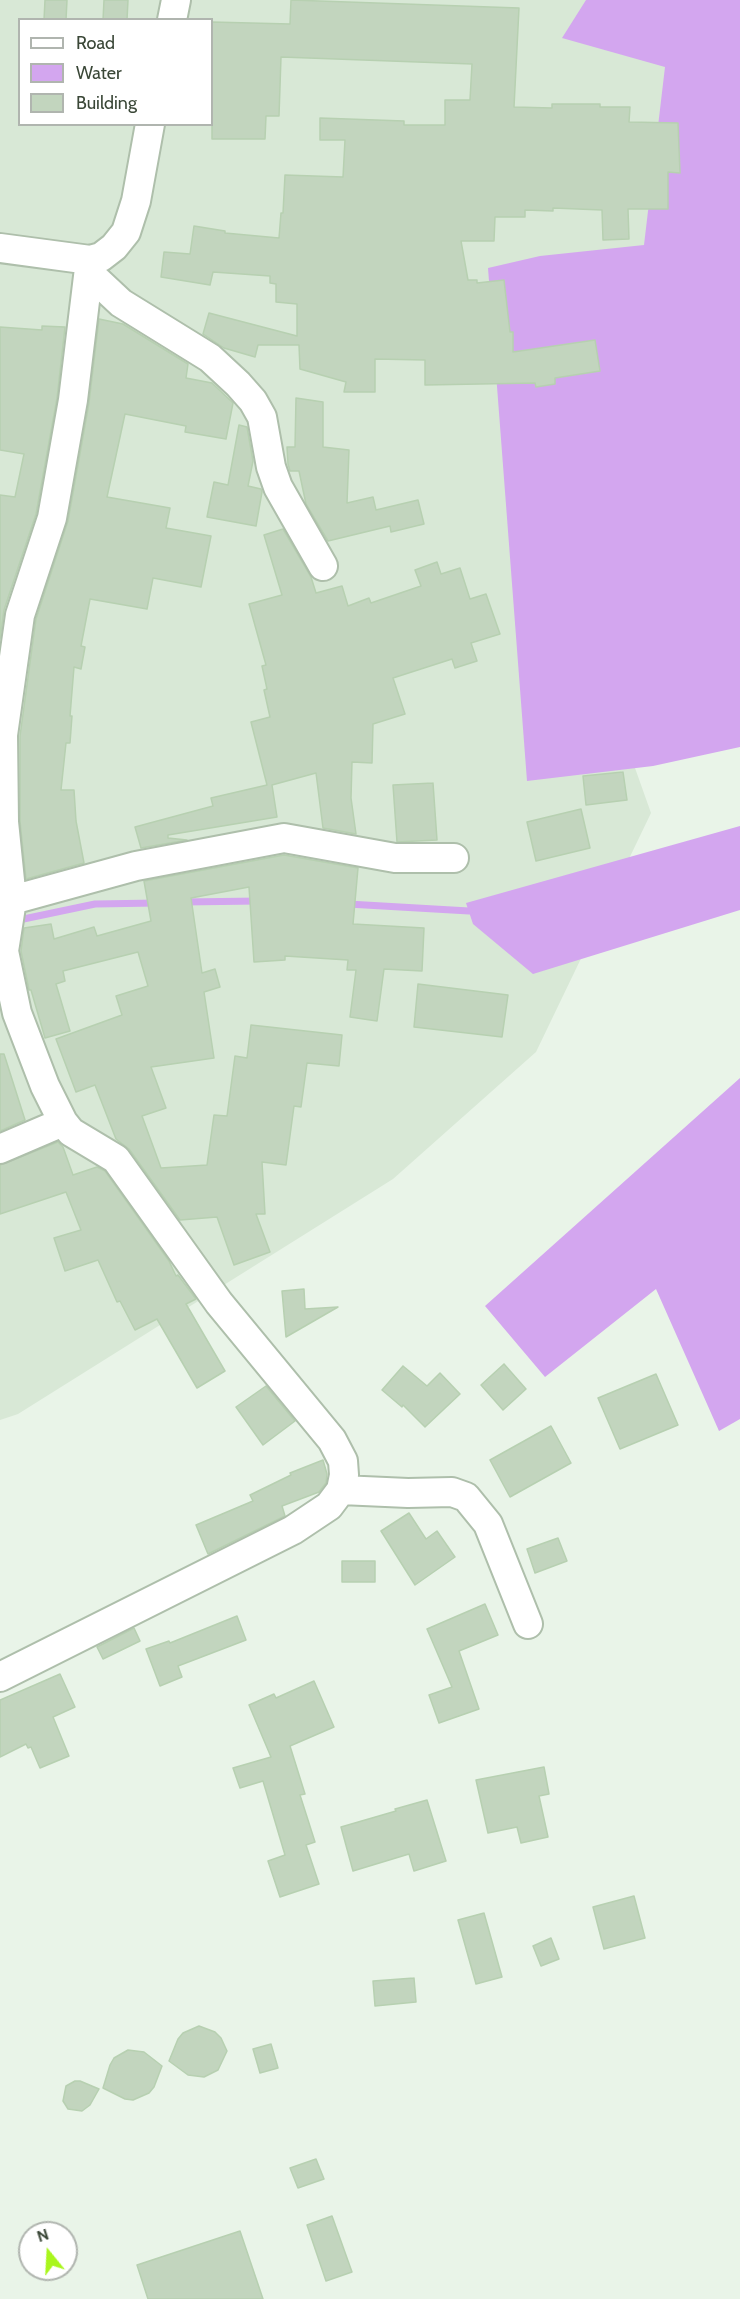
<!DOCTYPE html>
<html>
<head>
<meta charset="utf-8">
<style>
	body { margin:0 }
	#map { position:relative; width:740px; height:2299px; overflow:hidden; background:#e9f4e8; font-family:Cabin,sans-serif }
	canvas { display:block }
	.legend { position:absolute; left:18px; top:18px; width:195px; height:108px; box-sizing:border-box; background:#fff; border:2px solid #b0b5af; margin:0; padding:8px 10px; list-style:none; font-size:18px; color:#3a4737 }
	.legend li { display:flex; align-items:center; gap:12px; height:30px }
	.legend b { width:30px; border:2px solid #b0b5af }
	.north { position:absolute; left:18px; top:2221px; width:60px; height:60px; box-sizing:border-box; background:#fff; border:2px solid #b0b5af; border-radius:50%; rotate:342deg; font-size:16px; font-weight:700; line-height:24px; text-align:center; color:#3a4737 }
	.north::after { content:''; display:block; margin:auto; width:21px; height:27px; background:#a9f61d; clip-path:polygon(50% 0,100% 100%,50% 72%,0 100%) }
</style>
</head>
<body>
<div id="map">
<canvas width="740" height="2299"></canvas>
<ul class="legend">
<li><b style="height:8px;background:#fff"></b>Road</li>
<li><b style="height:16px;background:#d3a6ef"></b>Water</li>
<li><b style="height:16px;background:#c2d5be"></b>Building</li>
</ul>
<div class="north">N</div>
</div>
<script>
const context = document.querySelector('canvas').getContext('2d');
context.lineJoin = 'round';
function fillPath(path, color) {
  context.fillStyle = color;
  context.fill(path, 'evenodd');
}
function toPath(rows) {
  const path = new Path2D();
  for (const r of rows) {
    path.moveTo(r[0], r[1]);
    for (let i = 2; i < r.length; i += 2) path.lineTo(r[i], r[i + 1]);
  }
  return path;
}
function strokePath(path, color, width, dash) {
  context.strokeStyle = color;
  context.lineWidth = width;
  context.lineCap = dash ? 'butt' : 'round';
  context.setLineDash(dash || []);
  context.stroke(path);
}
const residential = toPath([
	[0,0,185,0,183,11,192,0,595,0,722,43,608,692,651,813,536,1052,393,1179,18,1414,0,1420],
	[20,20,212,20,212,124,20,124]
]);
const water = toPath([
	[586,0,740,0,740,747,653,766,527,781,488,268,540,256,644,245,665,67,562,38],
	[740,826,740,910,533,974,473,924,466,903],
	[740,1078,740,1419,719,1431,656,1289,545,1377,485,1306]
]);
const stream = toPath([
	[183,902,259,901],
	[348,904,469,911],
	[14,921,95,904,157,903]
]);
const building = toPath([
	[45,0,67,0,66,20,44,20,45,0],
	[104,0,128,0,127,20,103,20,104,0],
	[291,0,519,8,514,107,552,108,552,104,600,104,600,107,630,107,629,122,678,123,680,173,668,172,668,209,628,209,629,239,603,240,602,210,553,208,553,211,525,210,525,217,495,217,494,241,461,241,468,280,477,280,477,283,504,280,510,332,513,332,513,352,595,340,600,371,555,378,555,384,536,387,535,383,425,385,425,360,375,359,375,392,344,392,346,382,300,369,299,345,258,345,255,357,224,348,203,334,209,313,297,336,297,304,276,302,276,284,270,283,270,276,213,272,210,285,161,277,164,252,190,254,194,226,225,231,225,233,279,238,281,213,283,213,285,175,343,177,345,140,320,140,320,118,404,121,404,125,445,125,445,100,470,100,472,64,281,57,279,116,266,116,265,139,212,139,212,22,290,24,291,0],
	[99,319,123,324,188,364,186,378,212,383,233,403,226,439,185,432,186,426,125,414,107,497,170,508,166,528,211,536,201,587,153,578,147,609,90,599,81,646,85,647,81,669,74,667,70,716,72,716,70,743,66,743,61,790,74,790,76,821,84,863,26,879,20,821,20,736,36,619,68,521,89,403,99,319],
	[42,326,65,327,57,398,36,514,4,610,0,639,0,495,15,497,24,454,0,450,0,327,42,330,42,326],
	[296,398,323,402,323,447,349,450,347,503,373,497,376,510,418,500,424,524,391,532,390,526,328,541,306,504,299,471,290,471,288,464,287,447,295,447,296,398],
	[239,425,247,427,253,461,248,486,261,489,262,492,256,526,207,517,214,482,228,485,239,425],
	[283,529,311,577,316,593,342,586,348,606,369,598,371,603,421,586,415,570,437,562,441,574,460,568,470,599,486,594,500,634,471,643,477,661,455,668,452,659,393,678,405,714,373,724,372,763,352,762,351,798,356,834,323,828,316,773,272,785,277,817,168,835,168,838,187,840,141,848,135,827,213,806,211,798,267,785,251,722,270,717,264,690,267,689,262,666,266,665,249,604,282,595,264,535,283,529],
	[623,772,627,800,586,805,583,776,623,772],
	[433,783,437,840,397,842,393,785,433,783],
	[581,809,590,848,536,861,527,822,581,809],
	[284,855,358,868,353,924,424,928,422,971,384,969,377,1021,350,1017,356,970,347,970,348,960,285,956,285,960,254,962,249,887,191,898,202,973,215,969,220,987,204,992,214,1058,151,1067,166,1108,142,1116,161,1168,207,1165,214,1115,227,1116,235,1056,247,1058,251,1025,342,1035,339,1066,307,1063,301,1107,294,1106,286,1165,262,1162,265,1214,256,1214,270,1252,234,1265,217,1217,180,1220,129,1149,116,1139,95,1085,76,1092,56,1039,122,1015,116,996,148,986,138,952,63,971,65,981,56,984,70,1031,45,1038,31,990,29,990,21,951,24,928,51,924,54,939,94,927,97,936,151,921,144,881,284,855],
	[418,984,508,995,502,1037,414,1027,418,984],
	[0,1054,4,1054,25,1120,0,1131,0,1054],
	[58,1142,63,1147,73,1175,97,1167,105,1171,169,1261,176,1276,178,1275,196,1299,186,1304,225,1371,197,1388,157,1319,135,1330,120,1301,117,1302,98,1260,65,1271,54,1238,81,1230,66,1192,0,1214,0,1165,58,1142],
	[304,1289,305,1309,338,1307,286,1337,282,1291,304,1289],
	[504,1364,526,1389,503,1410,481,1385,504,1364],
	[403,1366,427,1386,440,1373,460,1394,425,1427,403,1405,402,1407,382,1390,403,1366],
	[656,1374,678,1425,620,1449,598,1398,656,1374],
	[266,1386,295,1421,263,1445,236,1407,266,1386],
	[551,1426,571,1463,510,1497,490,1460,551,1426],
	[323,1460,327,1474,326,1483,319,1492,282,1506,285,1516,208,1554,196,1525,253,1501,250,1495,291,1475,290,1473,323,1460],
	[409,1513,426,1539,437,1531,455,1557,415,1585,381,1531,409,1513],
	[558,1538,567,1561,535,1573,527,1549,558,1538],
	[342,1561,375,1561,375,1582,342,1582,342,1561],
	[485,1604,498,1635,459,1651,479,1709,439,1723,429,1695,452,1687,427,1629,485,1604],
	[237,1616,246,1640,178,1666,182,1677,160,1686,146,1649,169,1641,170,1643,237,1616],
	[134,1628,140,1641,103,1659,97,1647,134,1628],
	[60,1674,75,1707,53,1717,69,1756,40,1768,31,1747,28,1748,26,1744,0,1757,0,1700,60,1674],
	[314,1681,334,1727,290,1746,305,1794,300,1795,315,1842,306,1845,319,1884,280,1897,268,1861,285,1855,263,1781,240,1788,233,1768,271,1757,249,1705,274,1694,276,1698,314,1681],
	[544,1767,549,1794,539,1796,548,1837,521,1843,517,1827,488,1833,476,1780,544,1767],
	[427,1800,446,1861,414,1871,409,1854,353,1871,341,1827,396,1811,395,1809,427,1800],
	[634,1896,645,1938,604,1949,593,1907,634,1896],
	[484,1913,502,1977,476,1984,458,1920,484,1913],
	[551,1938,559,1959,541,1966,533,1946,551,1938],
	[414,1978,416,2002,375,2006,373,1981,414,1978],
	[199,2026,215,2032,221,2038,227,2051,218,2070,204,2077,188,2075,169,2061,178,2039,183,2033,199,2026],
	[271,2044,278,2068,260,2073,253,2049,271,2044],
	[128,2050,144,2052,162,2066,154,2087,149,2093,133,2100,125,2099,103,2088,110,2065,114,2058,128,2050],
	[75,2081,80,2081,99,2089,90,2105,82,2111,68,2109,63,2101,66,2086,75,2081],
	[316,2159,324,2179,298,2188,290,2168,316,2159],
	[332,2216,352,2272,326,2281,307,2225,332,2216],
	[240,2231,263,2299,148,2299,137,2265,240,2231]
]);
const minor = toPath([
	[172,20,176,0],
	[0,248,90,260,73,400,52,518,20,615,3,735,4,822,12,900,4,951,17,1013,45,1086,63,1122,71,1132,116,1159,219,1303,332,1440,343,1461,344,1475,341,1490,329,1506,293,1530,0,1677],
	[90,260,101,257,114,247,126,232,136,201,150,124],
	[90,274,121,303,210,358,238,384,253,401,262,417,271,467,278,487,323,566],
	[12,900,136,866,284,838,395,858,454,858],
	[0,1149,63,1122],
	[341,1490,408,1493,452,1492,466,1497,488,1524,528,1624]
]);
fillPath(residential, '#d8e8d6');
fillPath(water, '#d3a6ef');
strokePath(stream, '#d3a6ef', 7);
fillPath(building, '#c2d5be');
strokePath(building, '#b7d0b1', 1.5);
strokePath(minor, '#aebfab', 32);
strokePath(minor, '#fff', 28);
</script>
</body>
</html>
